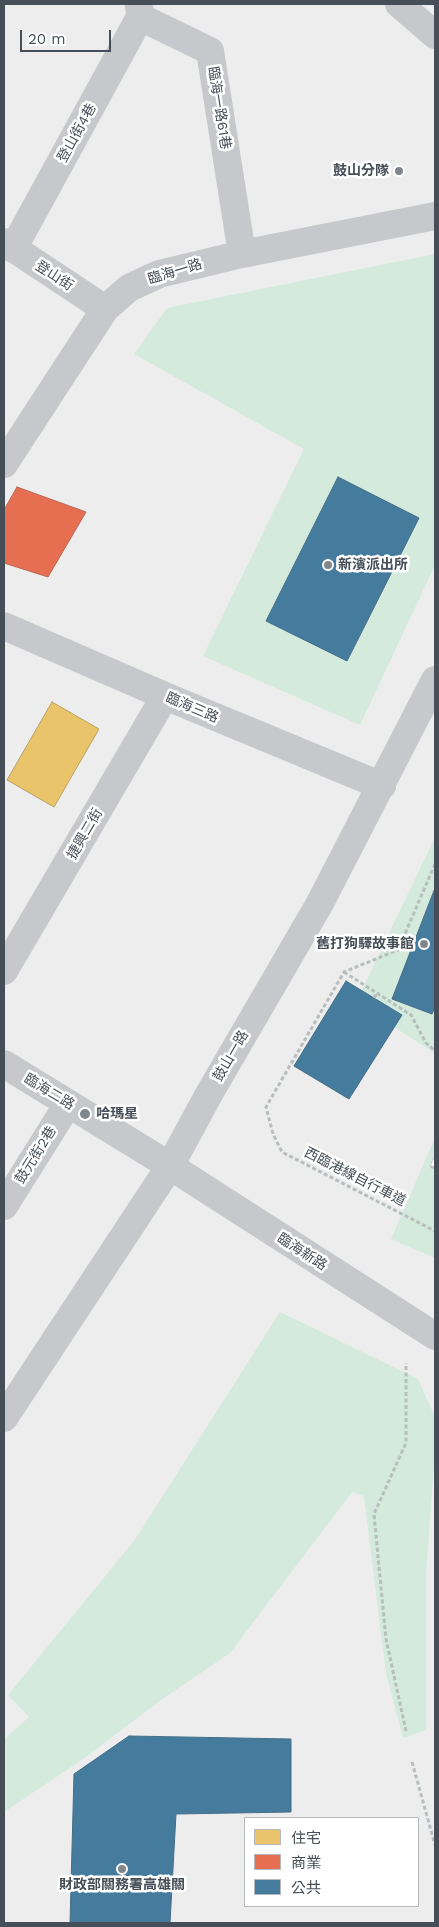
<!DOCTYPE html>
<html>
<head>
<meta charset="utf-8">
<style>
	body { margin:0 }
	#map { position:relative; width:439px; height:1927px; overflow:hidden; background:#ededed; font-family:"Work Sans","Noto Sans TC",sans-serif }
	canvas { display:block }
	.frame { position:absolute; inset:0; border:5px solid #464e57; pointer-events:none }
	.legend { position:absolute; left:244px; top:1817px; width:175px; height:90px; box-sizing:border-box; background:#fff; border:1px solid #b5b8bc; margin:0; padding:6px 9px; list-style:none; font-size:15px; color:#464e57 }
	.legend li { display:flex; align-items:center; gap:10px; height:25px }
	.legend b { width:25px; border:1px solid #b5b8bc }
	.scale { position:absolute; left:20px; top:30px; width:91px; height:22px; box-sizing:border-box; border:2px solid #464e57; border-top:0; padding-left:6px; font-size:15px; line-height:18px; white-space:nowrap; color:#464e57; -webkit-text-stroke:4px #fff; paint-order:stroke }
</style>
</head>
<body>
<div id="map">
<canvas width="439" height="1927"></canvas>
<div class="frame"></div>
<ul class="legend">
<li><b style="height:14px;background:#e9c46a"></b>住宅</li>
<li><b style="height:14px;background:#e76f51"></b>商業</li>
<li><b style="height:14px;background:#457b9d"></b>公共</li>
</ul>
<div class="scale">20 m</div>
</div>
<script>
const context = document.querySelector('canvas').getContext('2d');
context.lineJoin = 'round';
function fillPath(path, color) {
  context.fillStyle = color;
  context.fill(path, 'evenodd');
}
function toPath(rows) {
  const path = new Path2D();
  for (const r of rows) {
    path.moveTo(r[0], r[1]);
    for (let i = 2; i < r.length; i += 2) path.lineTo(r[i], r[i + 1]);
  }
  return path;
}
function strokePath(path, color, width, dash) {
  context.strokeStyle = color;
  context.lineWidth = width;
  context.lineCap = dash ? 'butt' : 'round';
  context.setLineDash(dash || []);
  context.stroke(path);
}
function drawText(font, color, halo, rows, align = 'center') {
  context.font = font + ' "Work Sans","Noto Sans TC",sans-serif';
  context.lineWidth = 5;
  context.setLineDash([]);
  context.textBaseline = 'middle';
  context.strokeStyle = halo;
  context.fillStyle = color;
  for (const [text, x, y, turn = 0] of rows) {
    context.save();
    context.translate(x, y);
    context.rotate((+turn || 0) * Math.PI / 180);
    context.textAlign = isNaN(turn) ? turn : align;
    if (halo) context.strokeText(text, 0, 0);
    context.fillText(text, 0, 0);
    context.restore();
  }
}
const green = toPath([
	[435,254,435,565,360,725,203,656,304,449,134,354,167,308],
	[435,837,435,1053,356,1003],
	[435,1138,435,1258,391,1239],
	[280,1312,418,1379,435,1417,435,1450,426,1575,426,1730,403,1738,386,1673,364,1496,352,1492,230,1653,161,1700,83,1759,4,1812,4,1739,29,1717,8,1695,134,1541]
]);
const homes = toPath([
	[52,702,99,729,54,807,7,780,52,702]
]);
const shops = toPath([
	[17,487,86,512,48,577,4,563,4,510,17,487]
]);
const public = toPath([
	[338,477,419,518,347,661,266,621,338,477],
	[435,888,435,1007,432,1014,392,999,435,888],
	[346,981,402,1015,349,1099,294,1066,346,981],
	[129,1736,291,1739,291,1812,176,1814,170,1923,70,1923,74,1774,129,1736]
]);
const path = toPath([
	[435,864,398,950,344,972,266,1107,273,1134,282,1152,435,1231],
	[344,972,411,1015,426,1043,435,1051],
	[374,998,377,993],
	[406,1731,386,1639,374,1514,406,1443,406,1363],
	[412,1762,435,1845]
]);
const minor = toPath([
	[139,4,140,17,210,51,242,254],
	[399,4,435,35],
	[4,242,105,309],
	[13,249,140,17],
	[4,464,105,309,129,288,159,274,242,254,435,216],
	[4,626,165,696,382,786],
	[4,971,165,696],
	[4,1064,170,1166,435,1336],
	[4,1206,68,1104],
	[4,1418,170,1166,209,1094,320,903,435,680]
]);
const rail = toPath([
	[433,1166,435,1160]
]);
const markers = [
	[399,171,5,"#80868c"],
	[328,565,5,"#80868c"],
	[424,944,5,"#80868c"],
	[85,1114,6,"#80868c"],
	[122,1869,5,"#80868c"]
];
const streetNames = [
	["臨海一路61巷",219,108,81],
	["登山街4巷",77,133,-61],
	["臨海一路",175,272,-17],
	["登山街",54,276,33],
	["臨海三路",192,708,23],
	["捷興二街",85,834,-60],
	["鼓山一路",231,1056,-60],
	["臨海二路",49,1092,31],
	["鼓元街2巷",36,1155,-58],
	["西臨港線自行車道",355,1177,27],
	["臨海新路",302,1252,33]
];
const poiNames = [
	["鼓山分隊",389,171],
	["新濱派出所",338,565,"left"],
	["舊打狗驛故事館",414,944],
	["哈瑪星",96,1114,"left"],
	["財政部關務署高雄關",122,1885,"center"]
];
fillPath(green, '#d3eadd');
fillPath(homes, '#e9c46a');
strokePath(homes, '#b8a164', 1);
fillPath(shops, '#e76f51');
strokePath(shops, '#b76553', 1);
fillPath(public, '#457b9d');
strokePath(public, '#456e88', 1);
strokePath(path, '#b6bfbd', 3, [4, 2.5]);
strokePath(minor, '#c7c8cb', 28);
strokePath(rail, '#c2c3c5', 5.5);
strokePath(rail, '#fff', 4, [11]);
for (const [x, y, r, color] of markers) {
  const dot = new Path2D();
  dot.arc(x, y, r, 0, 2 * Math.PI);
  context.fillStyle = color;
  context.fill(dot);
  strokePath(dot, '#fff', 2);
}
drawText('14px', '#464e57', '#fff', streetNames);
drawText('bold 14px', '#464e57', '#fff', poiNames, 'right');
</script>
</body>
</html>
